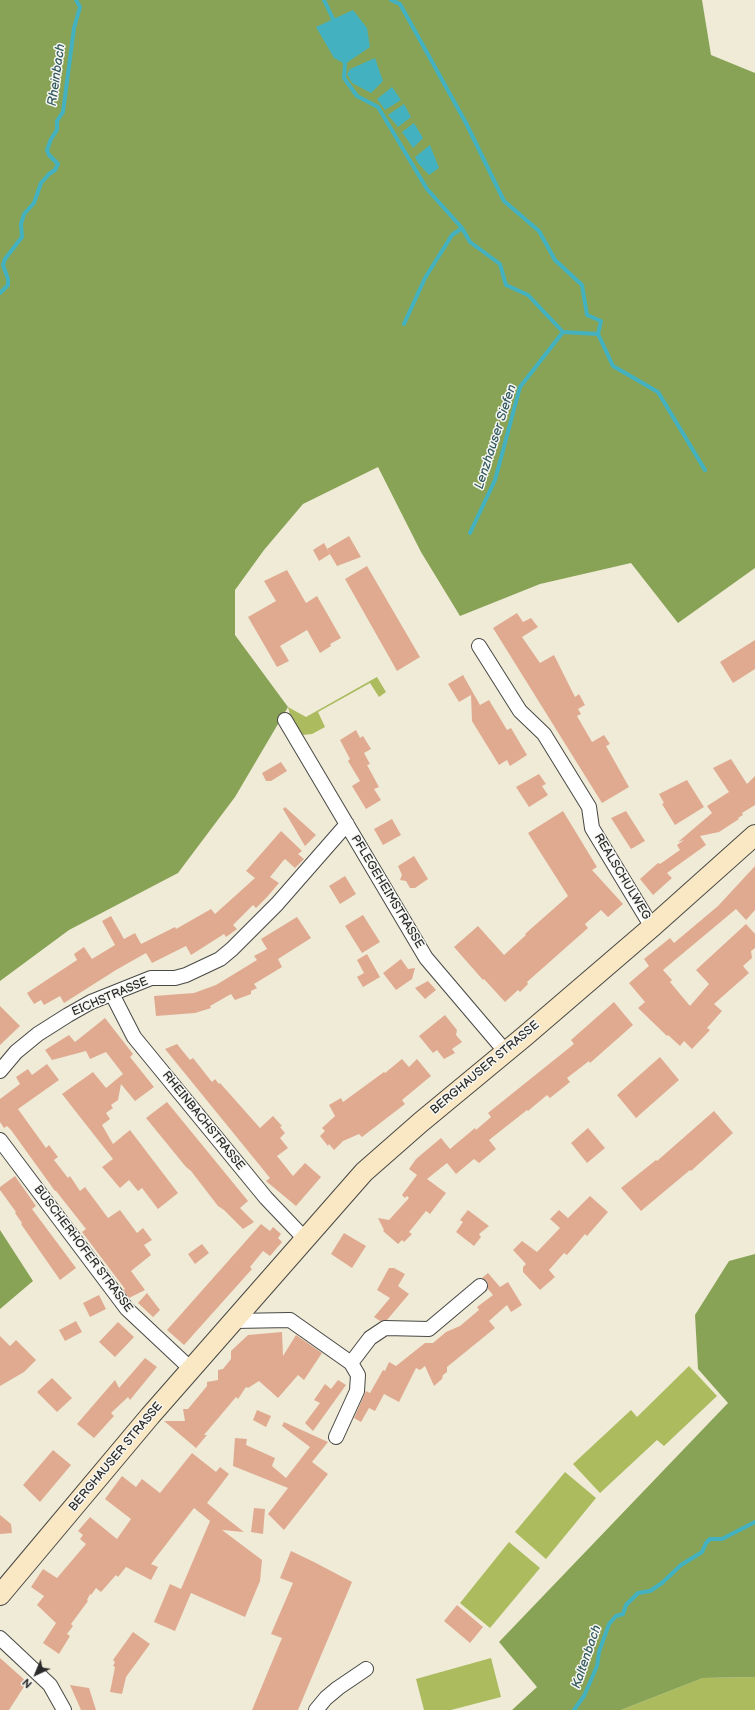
<!DOCTYPE html>
<html>
<head>
<meta charset="utf-8">
<style>
	body { margin:0 }
	#map { position:relative; width:755px; height:1710px; overflow:hidden; background:#efebd7; font-family:"Balsamiq Sans",sans-serif }
	canvas { display:block }
	.north { position:absolute; left:16px; top:1654px; width:40px; height:40px; -webkit-text-stroke:3px #f6f6f2; paint-order:stroke; rotate:224deg; font-size:11px; font-weight:700; line-height:16px; text-align:center; color:#2b2b2b }
	.north::after { content:''; display:block; margin:auto; width:14px; height:18px; background:#2b2b2b; clip-path:polygon(50% 0,100% 100%,50% 72%,0 100%) }
</style>
</head>
<body>
<div id="map">
<canvas width="755" height="1710"></canvas>
<div class="north">N</div>
</div>
<script>
const context = document.querySelector('canvas').getContext('2d');
context.lineJoin = 'round';
function fillPath(path, color) {
  context.fillStyle = color;
  context.fill(path, 'evenodd');
}
function toPath(rows) {
  const path = new Path2D();
  for (const r of rows) {
    path.moveTo(r[0], r[1]);
    for (let i = 2; i < r.length; i += 2) path.lineTo(r[i], r[i + 1]);
  }
  return path;
}
function strokePath(path, color, width, dash) {
  context.strokeStyle = color;
  context.lineWidth = width;
  context.lineCap = dash ? 'butt' : 'round';
  context.setLineDash(dash || []);
  context.stroke(path);
}
function drawText(font, color, halo, rows, align = 'center') {
  context.font = font + ' "Balsamiq Sans",sans-serif';
  context.lineWidth = 3;
  context.setLineDash([]);
  context.textBaseline = 'middle';
  context.strokeStyle = halo;
  context.fillStyle = color;
  for (const [text, x, y, turn = 0] of rows) {
    context.save();
    context.translate(x, y);
    context.rotate((+turn || 0) * Math.PI / 180);
    context.textAlign = isNaN(turn) ? turn : align;
    if (halo) context.strokeText(text, 0, 0);
    context.fillText(text, 0, 0);
    context.restore();
  }
}
const green = toPath([
	[377,677,386,692,379,697,370,683,318,712,325,727,312,734,302,735,293,725,288,707,306,717],
	[689,1366,717,1396,664,1446,657,1440,600,1493,573,1464,631,1410,637,1417],
	[565,1472,596,1498,546,1559,515,1532],
	[509,1542,540,1568,490,1628,460,1603],
	[491,1658,501,1697,451,1710,424,1710,416,1679],
	[755,1677,755,1710,621,1710,703,1678]
]);
const forest = toPath([
	[0,0,702,0,711,55,755,73,755,568,678,623,631,563,540,584,460,616,421,552,378,467,303,504,264,550,235,590,235,635,288,707,235,797,178,873,69,930,0,981],
	[0,1230,33,1281,0,1309],
	[755,1254,755,1677,703,1678,621,1710,512,1710,537,1687,499,1642,728,1403,698,1369,695,1315,729,1261]
]);
const water = toPath([
	[353,10,367,28,370,47,345,64,334,58,316,27],
	[375,58,383,81,371,93,352,83,347,74,350,69],
	[392,87,401,100,385,110,377,99],
	[404,104,411,117,398,127,388,115],
	[414,123,423,138,413,148,402,132],
	[430,145,439,168,429,175,418,163,415,157]
]);
const stream = toPath([
	[324,0,335,23],
	[391,0,400,4,466,123,504,201,539,231,555,260,582,285,587,315,601,321,598,334],
	[344,59,345,64,344,78,357,96,378,107,427,189,462,228,470,242,500,264,506,285,528,295,563,332,598,334,613,366,658,392,705,470],
	[0,293,8,285,8,279,3,265,5,259,22,237,21,224,24,214,34,203,41,183,49,174,55,170,58,164,49,155,47,150,51,139,57,130,57,121,63,112,74,28,80,7,76,0],
	[404,324,425,278,452,235,462,228],
	[470,533,495,480,520,387,563,332],
	[574,1710,584,1696,597,1666,599,1652,609,1624,616,1616,623,1614,626,1605,638,1593,650,1591,662,1583,681,1565,702,1552,706,1543,710,1539,722,1539,755,1522]
]);
const building = toPath([
	[349,536,361,557,337,566,327,549],
	[324,543,330,554,319,561,313,550],
	[367,566,420,657,397,671,345,579],
	[287,570,306,603,317,596,341,638,330,644,331,646,320,653,307,630,280,646,289,661,277,667,248,617,276,601,264,581],
	[517,613,523,622,531,618,538,627,522,637,540,663,554,655,575,697,579,694,585,705,578,709,581,714,577,716,592,742,604,735,610,744,606,746,629,787,602,803,493,628],
	[755,640,755,669,733,683,720,662],
	[463,675,480,705,489,700,507,730,511,728,527,755,510,766,507,760,499,765,472,721,471,695,459,702,448,684],
	[356,730,360,738,363,736,371,749,364,753,370,764,367,765,379,787,374,789,381,800,366,809,352,786,360,781,348,761,350,759,340,740],
	[731,759,747,784,755,776,755,805,742,813,743,815,738,818,739,819,719,832,700,836,706,845,667,873,672,878,653,895,640,879,658,863,660,864,680,850,677,845,684,840,678,842,712,813,707,806,729,792,713,768],
	[281,762,287,771,271,781,266,781,262,773],
	[539,774,546,784,542,786,548,795,529,807,516,787],
	[687,780,704,807,675,825,662,804,664,803,659,794],
	[285,807,316,835,305,846,283,809],
	[563,811,597,867,592,870,623,904,608,917,601,910,585,924,588,928,527,982,528,984,520,992,518,990,505,1002,484,979,483,980,454,947,478,926,504,955,526,935,525,934,568,896,528,833],
	[626,811,645,841,631,849,611,818],
	[392,819,401,835,383,845,374,829],
	[281,831,302,851,298,854,304,859,295,868,285,859,283,861,270,877,279,883,267,897,256,908,253,905,233,925,237,929,226,937,224,934,191,955,186,946,152,963,146,953,116,970,64,1003,60,996,44,1005,41,1000,34,1004,27,993,77,960,74,954,84,947,92,959,115,945,102,921,111,916,124,939,135,933,141,944,175,927,176,929,211,909,215,914,255,878,246,871],
	[414,856,428,879,415,888,410,888,406,881,400,880,402,875,398,866],
	[755,866,755,910,746,920,736,909,663,970,672,980,670,982,690,1006,709,984,696,970,746,924,755,934,755,948,751,951,752,958,743,966,749,973,714,1004,722,1011,707,1028,710,1030,692,1049,684,1041,680,1046,668,1035,667,1036,638,1008,645,1002,629,983,649,966,644,959,670,938,674,943,718,906],
	[345,876,356,894,340,904,329,886],
	[363,915,380,942,362,953,345,926],
	[297,917,311,938,278,959,282,967,254,984,257,988,251,991,251,994,235,1000,231,994,210,1006,211,1008,195,1013,156,1016,154,996,194,993,216,985,257,960,254,956,267,949,261,939],
	[367,954,380,977,363,987,357,977,364,973,357,960],
	[401,959,408,969,415,968,412,979,396,990,383,973],
	[428,981,436,990,425,999,415,988],
	[614,1002,633,1025,590,1063,589,1061,567,1078,570,1082,550,1098,547,1095,528,1111,527,1110,489,1140,496,1149,479,1163,474,1159,456,1174,447,1163,427,1179,446,1193,430,1214,426,1211,409,1232,412,1234,404,1242,402,1240,398,1244,383,1231,384,1230,378,1218,389,1220,409,1198,407,1196,405,1198,402,1195,417,1175,409,1169,416,1159,441,1138,450,1149,475,1128,476,1130,491,1117,488,1113,574,1044,571,1040],
	[0,1006,20,1026,0,1045],
	[445,1015,457,1030,456,1035,462,1042,452,1049,455,1053,444,1059,437,1050,433,1053,419,1036],
	[105,1018,133,1054,130,1057,154,1087,135,1101,121,1084,118,1100,111,1105,113,1108,106,1113,110,1119,102,1125,113,1144,130,1130,178,1193,158,1209,142,1188,138,1191,129,1180,120,1188,102,1167,113,1159,62,1094,93,1072,106,1088,123,1074,106,1052,90,1059,86,1051,52,1060,45,1050,69,1035,75,1042],
	[177,1044,190,1060,193,1058,212,1082,215,1079,219,1084,220,1083,260,1128,273,1116,282,1126,280,1127,285,1133,280,1138,288,1148,277,1156,293,1176,305,1163,321,1177,296,1206,266,1181,270,1178,165,1049],
	[660,1057,679,1080,636,1118,617,1095],
	[402,1059,409,1067,417,1059,431,1076,402,1100,405,1104,362,1137,359,1134,343,1141,334,1150,329,1144,328,1146,320,1136,325,1131,322,1128,335,1116,329,1105,341,1098,343,1102,384,1072,385,1073],
	[47,1064,59,1080,18,1109,46,1148,49,1145,58,1157,54,1160,68,1178,70,1176,80,1191,85,1187,108,1218,120,1210,137,1233,143,1228,152,1240,144,1245,151,1255,131,1271,145,1290,129,1298,123,1290,125,1289,82,1232,86,1229,56,1191,55,1191,11,1130,7,1126,4,1128,0,1122,0,1099,20,1084,16,1077,28,1069,32,1075],
	[167,1102,248,1201,240,1208,254,1222,243,1229,224,1210,218,1206,191,1171,186,1167,146,1118],
	[714,1111,733,1133,691,1171,690,1170,641,1211,621,1188,656,1160,657,1161],
	[588,1128,605,1148,587,1163,571,1143],
	[15,1176,36,1206,32,1209,76,1268,60,1280,21,1224,22,1223,15,1213,16,1212,0,1190,0,1187],
	[590,1196,608,1212,587,1236,585,1234,567,1255,564,1253,549,1270,555,1277,540,1290,523,1272,523,1267,526,1264,513,1250,522,1241,537,1252,560,1228,550,1219,559,1210,568,1218],
	[468,1210,489,1226,479,1234,481,1237,474,1246,456,1232,463,1222,460,1220],
	[261,1224,270,1231,273,1227,281,1234,278,1238,282,1242,270,1256,263,1251,250,1267,252,1269,184,1345,167,1330],
	[344,1233,366,1246,352,1268,331,1254],
	[202,1244,209,1253,195,1264,188,1254],
	[389,1268,394,1268,405,1274,398,1286,409,1294,387,1320,380,1321,374,1317,390,1298,377,1290],
	[488,1273,500,1287,508,1282,522,1305,511,1312,507,1305,489,1321,495,1328,447,1367,447,1372,443,1375,442,1379,434,1386,425,1366,420,1370,416,1368,399,1402,384,1394,375,1411,369,1408,361,1422,354,1418,366,1391,370,1393,383,1370,385,1371,389,1362,396,1366,425,1343,433,1343,446,1332,460,1326,479,1310,477,1307,493,1295,488,1289,488,1285,487,1281,482,1278],
	[147,1293,160,1310,153,1317,138,1303],
	[99,1295,106,1309,90,1317,83,1303],
	[76,1321,82,1332,65,1341,59,1330],
	[118,1322,134,1337,115,1357,99,1342],
	[282,1332,283,1356,296,1335,322,1353,304,1380,298,1375,278,1398,259,1381,248,1388,246,1387,238,1399,236,1397,204,1435,207,1435,196,1448,164,1421,185,1421,183,1409,188,1409,207,1386,207,1382,218,1380,218,1370,223,1369,231,1359,231,1351,248,1335],
	[0,1336,10,1346,16,1340,36,1360,24,1372,0,1386],
	[145,1358,157,1367,130,1400,128,1397,111,1413,114,1416,94,1438,77,1424,115,1380,119,1388],
	[52,1378,72,1398,57,1412,37,1392],
	[338,1380,346,1385,313,1431,305,1423,320,1403,314,1400,325,1384,331,1389],
	[257,1410,271,1416,266,1427,253,1420],
	[284,1422,328,1442,312,1462,328,1474,284,1530,268,1514,288,1488,233,1466,235,1438,247,1439,246,1445,275,1458,272,1466,286,1478,310,1447,282,1426],
	[53,1450,71,1465,40,1502,23,1485],
	[192,1453,216,1472,220,1467,229,1474,207,1503,244,1532,222,1530,262,1560,260,1581,245,1617,191,1593,175,1631,154,1622,170,1584,181,1589,210,1521,194,1508,151,1564,158,1567,151,1580,126,1567,118,1577,116,1575,101,1592,96,1588,91,1595,90,1594,87,1600,88,1601,71,1624,73,1626,67,1634,70,1636,59,1654,43,1643,56,1623,37,1605,44,1596,31,1587,43,1569,57,1578,86,1544,80,1539,83,1535,78,1531,90,1517,117,1539,131,1519,105,1499,122,1476,136,1487,142,1479,160,1493],
	[254,1508,265,1509,263,1534,251,1532],
	[0,1515,11,1524,12,1533,0,1534],
	[291,1551,314,1562,352,1582,298,1710,252,1710,282,1638,271,1634,293,1583,280,1578],
	[457,1605,483,1627,470,1643,444,1621],
	[133,1632,150,1644,126,1677,122,1694,110,1692,115,1667,113,1666,115,1662,113,1660],
	[0,1658,27,1682,9,1710,0,1710],
	[70,1685,89,1688,96,1710,81,1710]
]);
const street = toPath([
	[479,646,520,711,544,734,589,807,592,828,652,927],
	[285,720,426,958,505,1051],
	[112,994,134,1037,266,1198,305,1239],
	[0,1071,16,1052,38,1034,68,1015,91,1002,151,978,175,978,186,975,220,959,232,949,277,904,347,824],
	[0,1140,127,1309,191,1369],
	[234,1321,290,1320,351,1363,370,1338,385,1328,429,1329,480,1286],
	[336,1437,357,1391,358,1375,351,1363],
	[0,1638,50,1685,64,1710],
	[316,1710,326,1698,338,1688,366,1669]
]);
const secondary = toPath([
	[0,1595,150,1416,364,1172,421,1122,525,1036,652,927,755,835]
]);
const streetNames = [
	["REALSCHULWEG",622,877,59],
	["PFLEGEHEIMSTRASSE",387,892,59],
	["EICHSTRASSE",110,997,-23],
	["BERGHAUSER STRASSE",485,1068,-40],
	["RHEINBACHSTRASSE",203,1121,51],
	["BUSCHERHOFER STRASSE",83,1249,53],
	["BERGHAUSER STRASSE",116,1457,-50]
];
const waterNames = [
	["Rheinbach",57,75,-82],
	["Lenzhauser Siefen",496,437,-72],
	["Kaltenbach",587,1657,-71]
];
fillPath(green, '#abbb5e');
fillPath(forest, '#88a355');
fillPath(water, '#43b1bf');
strokePath(stream, '#43b1bf', 4);
fillPath(building, '#e0aa91');
strokePath(street, '#484845', 16);
strokePath(secondary, '#484845', 22);
strokePath(street, '#fff', 14);
strokePath(secondary, '#fae7c3', 20);
drawText('12px', '#2b2b2b', '#f6f6f2', streetNames);
drawText('italic 13px', '#335a5f', '#f6f6f2', waterNames);
</script>
</body>
</html>
